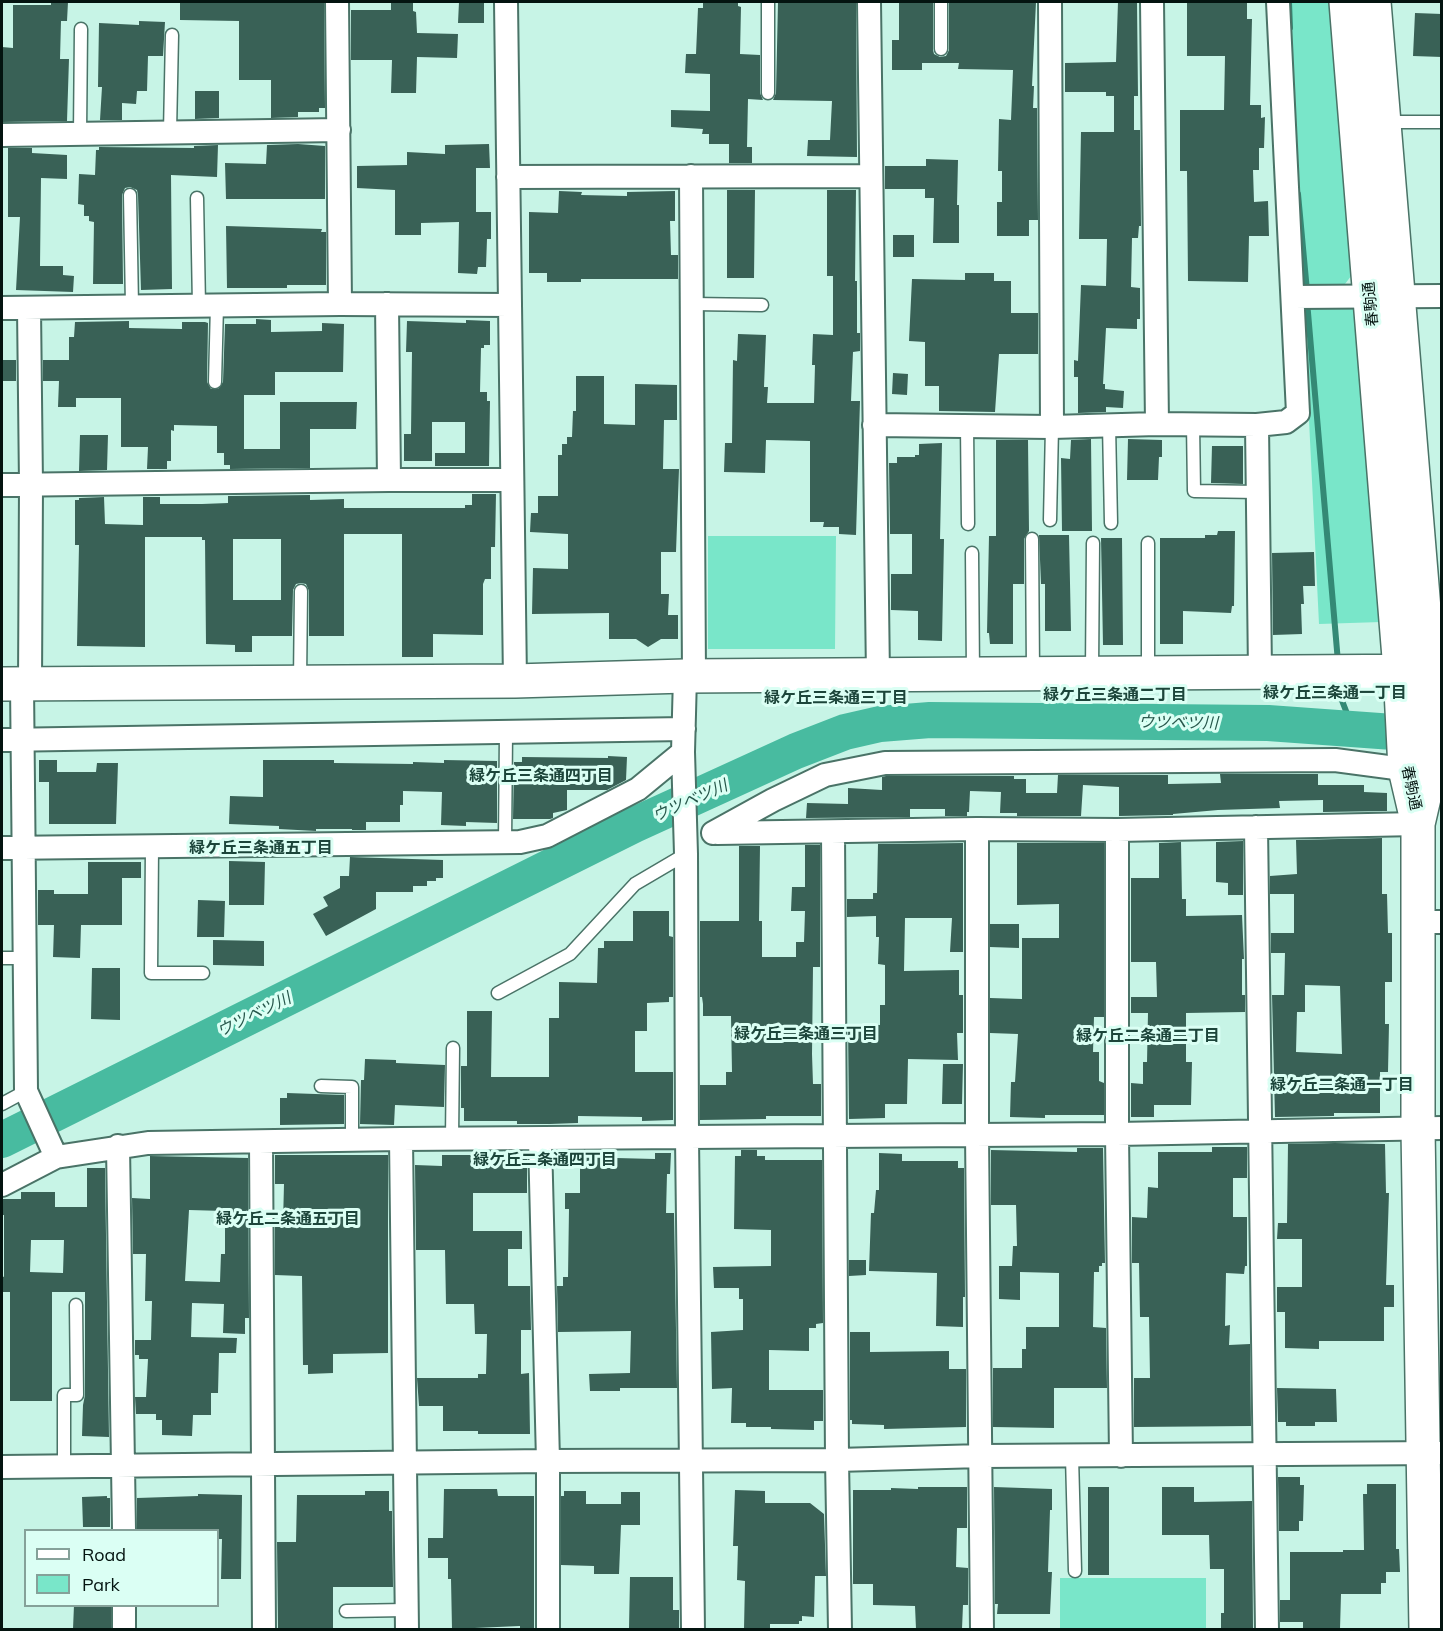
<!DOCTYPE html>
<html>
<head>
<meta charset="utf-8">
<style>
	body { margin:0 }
	#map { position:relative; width:1443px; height:1631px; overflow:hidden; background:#c7f4e6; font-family:Mulish,sans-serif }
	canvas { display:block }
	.frame { position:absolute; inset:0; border:3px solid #041410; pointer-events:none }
	.legend { position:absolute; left:24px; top:1529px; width:195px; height:78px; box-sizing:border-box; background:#dbfff4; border:2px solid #85a199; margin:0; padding:8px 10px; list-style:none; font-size:18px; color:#041410 }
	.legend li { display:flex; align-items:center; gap:12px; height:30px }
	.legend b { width:30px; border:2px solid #85a199 }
</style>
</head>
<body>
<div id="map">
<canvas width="1443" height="1631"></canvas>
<div class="frame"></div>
<ul class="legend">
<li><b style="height:8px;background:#fff"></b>Road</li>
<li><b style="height:16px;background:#79e6c9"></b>Park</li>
</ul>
</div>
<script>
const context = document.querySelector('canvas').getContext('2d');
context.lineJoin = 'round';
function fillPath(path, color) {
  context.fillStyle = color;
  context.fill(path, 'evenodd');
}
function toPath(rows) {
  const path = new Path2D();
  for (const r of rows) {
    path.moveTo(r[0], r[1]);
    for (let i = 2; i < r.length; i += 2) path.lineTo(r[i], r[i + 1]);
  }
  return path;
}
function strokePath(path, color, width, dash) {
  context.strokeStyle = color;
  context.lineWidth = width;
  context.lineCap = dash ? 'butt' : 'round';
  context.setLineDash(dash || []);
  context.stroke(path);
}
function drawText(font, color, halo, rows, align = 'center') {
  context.font = font + ' Mulish,"Noto Sans JP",sans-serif';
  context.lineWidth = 6;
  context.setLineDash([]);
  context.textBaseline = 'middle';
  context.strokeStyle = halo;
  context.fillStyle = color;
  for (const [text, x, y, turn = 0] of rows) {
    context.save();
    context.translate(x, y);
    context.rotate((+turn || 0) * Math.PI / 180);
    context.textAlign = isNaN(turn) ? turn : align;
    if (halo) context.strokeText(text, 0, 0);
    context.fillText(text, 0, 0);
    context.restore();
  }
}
const green = toPath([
	[1286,2,1333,2,1354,272,1345,284,1313,287,1303,281],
	[1350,305,1361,318,1381,622,1319,624,1304,318,1314,306],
	[708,536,836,536,835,649,708,649],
	[1060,1578,1206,1578,1206,1629,1060,1629]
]);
const stream = toPath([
	[1289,2,1290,28],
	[1298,194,1307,291],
	[1307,301,1338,662],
	[1339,681,1341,698,1353,729]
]);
const river = toPath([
	[2,1140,634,825,796,751,845,732,880,724,930,720,1268,723,1435,735]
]);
const building = toPath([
	[51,2,68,2,67,21,61,21,60,59,69,59,67,121,2,122,2,47,13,48,13,5,51,5],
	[180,2,324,2,325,108,319,108,319,112,298,112,298,117,271,118,271,80,239,80,239,21,180,20],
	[391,2,413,2,413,11,416,12,417,33,458,34,457,58,417,57,416,93,391,93,392,60,351,60,351,10,391,10],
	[459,2,484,2,484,23,458,23],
	[703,2,738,2,738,6,741,7,740,54,760,55,760,93,763,100,748,99,747,147,752,147,752,163,729,163,729,144,709,144,709,134,702,134,703,129,671,127,671,110,710,111,710,74,685,73,686,54,696,54,698,8,703,8],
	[778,2,856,2,857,157,807,156,808,140,830,140,832,101,773,100,776,93],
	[899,2,933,2,933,50,934,54,940,57,946,56,949,50,949,2,1036,2,1032,86,1034,86,1033,108,1037,108,1038,220,1029,220,1029,236,997,236,997,202,1002,202,1002,171,998,171,999,119,1011,120,1013,70,958,69,959,63,922,63,922,70,892,70,892,40,899,40],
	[1118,2,1137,2,1138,96,1134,96,1134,130,1140,130,1141,226,1139,226,1138,238,1132,238,1131,287,1140,288,1140,319,1137,319,1137,329,1106,328,1103,384,1105,384,1105,389,1124,391,1123,408,1106,407,1106,412,1078,413,1078,377,1074,377,1074,360,1078,361,1081,285,1106,286,1107,239,1079,239,1081,132,1114,132,1114,96,1106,96,1106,92,1065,92,1065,63,1116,62],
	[1187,2,1247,2,1247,19,1252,19,1250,105,1261,105,1261,118,1265,117,1264,148,1259,148,1259,170,1253,170,1254,202,1268,201,1269,236,1249,236,1248,282,1188,281,1187,171,1180,171,1180,110,1224,110,1225,56,1187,56],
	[1415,13,1442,14,1442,57,1413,56],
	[139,21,165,22,163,56,148,56,147,91,137,91,136,104,122,103,122,120,100,120,102,87,98,87,99,23,139,25],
	[195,91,219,91,219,118,195,119],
	[298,144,325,146,325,199,226,199,225,163,266,164,267,145],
	[489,144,490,168,476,168,476,212,491,212,491,239,487,239,486,267,478,267,477,274,458,273,459,222,421,223,421,235,395,235,395,190,357,188,357,166,407,165,407,152,445,154,445,145],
	[218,145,217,177,171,175,172,289,141,290,138,195,137,190,130,187,125,188,122,195,123,284,93,284,94,222,89,221,89,216,84,216,84,205,78,204,79,174,95,175,96,150,99,150,99,147,194,148,194,146],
	[8,148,32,148,32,153,67,155,67,179,41,178,40,266,63,266,63,275,74,276,73,292,16,290,20,217,8,217],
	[926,159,958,160,957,205,959,205,959,243,933,243,934,198,925,198,925,189,885,189,885,166,926,166],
	[727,190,755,190,754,278,727,278],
	[827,190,856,190,855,281,857,281,857,333,860,333,860,351,853,352,851,401,860,401,856,535,839,534,839,527,823,527,824,522,810,522,810,441,766,440,765,473,724,472,725,443,732,443,733,360,737,361,738,334,766,335,764,387,768,387,767,403,814,403,815,365,812,365,813,334,833,335,833,276,827,276],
	[559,191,582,192,581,195,627,196,627,192,675,191,675,221,670,221,671,255,678,255,678,279,581,279,581,282,547,282,547,273,529,273,529,212,558,213],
	[226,226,322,229,321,232,326,232,326,285,287,285,287,288,227,288],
	[893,235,914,235,914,257,893,257],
	[965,273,994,273,994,281,1011,281,1011,313,1038,313,1038,354,999,354,995,412,939,411,939,386,925,386,925,342,909,341,912,279,965,280],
	[256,319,271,320,271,332,322,331,322,323,344,324,343,372,275,372,275,395,244,395,244,449,280,449,280,402,357,402,356,429,310,429,310,468,230,469,230,465,224,465,224,453,217,453,217,426,174,425,174,431,171,430,171,461,167,461,167,469,147,469,148,447,121,447,121,398,76,398,76,407,58,407,59,381,43,381,43,360,69,360,69,337,74,337,75,322,129,321,129,328,182,329,182,322,205,322,208,323,207,382,211,389,218,389,223,382,225,324,256,324],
	[466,320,490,321,490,345,484,345,484,348,481,348,480,392,487,392,487,401,490,401,489,466,435,466,435,453,465,453,465,422,432,422,432,461,404,461,404,434,411,434,412,352,406,352,407,321,466,323],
	[2,360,16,360,16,381,2,381],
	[893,373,908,374,907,395,892,394],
	[576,376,604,376,604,424,635,425,635,384,677,385,677,420,664,420,663,469,679,469,676,552,661,552,661,594,669,594,668,615,678,615,678,639,661,639,648,647,636,639,609,639,609,613,532,614,533,568,568,569,568,534,530,532,531,513,538,513,538,496,558,496,558,455,562,455,562,444,567,444,567,437,572,437,573,411,576,411],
	[80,435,108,435,107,470,79,471],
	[1091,439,1092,531,1062,531,1061,458,1070,459,1071,440],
	[1128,439,1162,440,1162,457,1159,457,1158,480,1127,480],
	[996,440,1028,440,1029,531,1024,539,1024,584,1013,584,1013,644,990,644,989,633,987,633,989,536,996,536],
	[942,443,940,539,944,539,942,641,918,640,918,611,891,610,891,574,912,574,912,534,890,534,889,463,897,463,897,457,915,457,915,455,919,455,919,444],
	[1212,446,1243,446,1243,484,1211,483],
	[472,494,496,494,495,547,491,547,491,579,485,579,483,584,483,635,433,634,433,657,402,657,402,534,344,534,344,636,309,636,309,591,306,584,301,583,296,584,293,590,292,636,252,636,252,652,235,652,235,645,206,644,205,540,202,540,202,537,145,537,145,647,77,646,79,545,75,545,75,500,79,500,79,498,104,497,105,524,143,525,143,497,160,497,160,504,202,504,228,503,228,496,230,496,310,495,310,500,344,499,344,508,465,508,465,505,472,505],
	[233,539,281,539,281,600,233,600],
	[1218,531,1235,531,1234,606,1232,606,1231,613,1183,611,1183,644,1160,644,1160,538,1205,538,1205,535,1217,535],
	[1039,535,1069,535,1071,631,1045,631,1045,584,1041,584],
	[1101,538,1122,538,1123,645,1103,645],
	[1314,552,1315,586,1303,586,1304,604,1301,604,1302,634,1273,635,1272,553],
	[608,756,627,757,626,780,607,790,567,790,567,810,553,813,553,818,550,819,513,819,514,762,522,762,522,757,608,758],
	[39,760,57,760,57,772,96,772,97,763,118,763,116,824,49,824,49,782,39,782],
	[263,760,334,760,334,763,413,764,413,762,444,763,444,760,497,761,497,823,466,822,466,826,441,825,442,792,403,791,403,805,400,805,400,822,366,822,366,830,352,830,352,829,316,829,316,831,279,829,279,826,229,824,230,796,263,797],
	[1220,774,1318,774,1318,785,1364,785,1364,792,1387,793,1387,811,1323,812,1323,800,1279,801,1280,808,1218,810,1173,814,1173,815,1119,816,1119,787,1083,785,1081,816,1017,816,1017,813,1000,813,1001,792,970,791,969,812,967,812,967,816,945,816,945,809,910,809,910,817,806,818,807,803,848,804,848,788,882,790,882,777,886,776,1014,776,1014,779,1026,779,1026,793,1057,793,1058,775,1168,775,1168,784,1221,783],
	[1382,838,1382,894,1387,894,1388,933,1392,933,1392,982,1385,982,1385,1024,1389,1024,1388,1072,1380,1072,1380,1113,1334,1113,1334,1116,1275,1117,1272,995,1284,995,1285,953,1271,953,1271,933,1294,933,1294,894,1270,894,1270,876,1297,874,1296,840],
	[1305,985,1340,986,1342,1054,1296,1052,1297,1012,1305,1012],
	[1243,841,1243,895,1228,895,1228,883,1216,882,1216,842],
	[1181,842,1182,899,1186,899,1186,916,1242,915,1244,959,1242,959,1242,995,1245,995,1245,1012,1186,1013,1186,1062,1192,1062,1191,1105,1154,1105,1154,1117,1131,1117,1131,1083,1143,1084,1143,1062,1147,1062,1148,1013,1131,1013,1131,997,1157,997,1156,962,1131,962,1131,878,1159,878,1159,843],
	[963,843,963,952,950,952,952,918,905,918,904,971,959,970,959,995,963,995,963,1033,957,1033,958,1060,908,1059,907,1104,885,1104,885,1118,849,1119,848,1024,880,1025,880,1005,885,1005,885,965,878,964,879,937,876,937,876,916,847,917,847,899,873,899,873,893,877,893,878,844],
	[1017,843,1104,843,1104,1017,1094,1017,1093,1052,1099,1052,1099,1081,1104,1083,1104,1115,1045,1115,1045,1118,1010,1117,1011,1082,1015,1082,1018,1034,990,1033,990,998,1022,999,1022,938,1059,938,1059,904,1017,905],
	[805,845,820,845,820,967,813,967,812,1054,813,1084,821,1084,821,1116,766,1116,766,1119,700,1120,700,1085,726,1085,726,1072,732,1072,731,1016,703,1016,703,1004,702,997,700,997,700,921,739,921,739,846,760,846,759,921,762,921,762,957,796,957,796,942,804,942,805,911,791,911,792,887,805,887],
	[350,857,443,860,443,878,436,878,436,881,427,881,427,886,413,886,413,892,376,892,376,909,326,936,313,914,328,906,323,897,340,888,340,876,349,876],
	[229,861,265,862,264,905,229,905],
	[88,862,141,862,141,878,122,878,122,925,81,925,80,958,53,957,54,925,38,925,38,890,54,890,54,894,88,894],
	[198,900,225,901,224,937,197,937],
	[633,911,669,911,669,936,673,937,673,997,669,997,669,1002,647,1003,647,1031,635,1031,635,1072,673,1072,673,1120,642,1121,642,1117,578,1116,578,1123,550,1124,517,1124,517,1121,464,1121,464,1108,461,1108,461,1066,467,1066,467,1011,492,1011,491,1077,549,1077,549,1018,559,1018,559,982,597,983,598,948,604,948,604,941,633,941],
	[990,924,1019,924,1019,948,990,947],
	[213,940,264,941,264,966,213,965],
	[92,968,120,968,120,1020,91,1019],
	[365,1059,396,1060,396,1063,445,1065,444,1107,395,1105,394,1125,360,1124,361,1080,364,1080],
	[943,1064,963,1064,962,1104,942,1104],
	[287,1093,344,1095,344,1124,280,1125,280,1098,287,1098],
	[1335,1143,1385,1144,1386,1193,1389,1193,1386,1285,1394,1285,1394,1307,1384,1307,1384,1341,1319,1341,1319,1349,1285,1348,1285,1312,1277,1312,1277,1287,1302,1287,1302,1239,1277,1239,1278,1223,1287,1223,1288,1144],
	[1212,1147,1247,1147,1247,1178,1233,1178,1233,1217,1247,1217,1247,1266,1245,1266,1244,1274,1226,1273,1225,1326,1230,1325,1229,1345,1250,1344,1251,1426,1134,1427,1134,1378,1150,1378,1149,1317,1140,1317,1139,1263,1132,1263,1132,1217,1147,1218,1148,1187,1158,1188,1158,1152,1212,1152],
	[1077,1148,1103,1148,1105,1263,1102,1263,1102,1266,1099,1266,1099,1272,1094,1272,1093,1327,1106,1328,1107,1388,1054,1388,1054,1428,993,1427,993,1368,1022,1368,1022,1349,1026,1349,1026,1327,1059,1327,1059,1273,1020,1272,1020,1300,999,1299,999,1266,1012,1266,1013,1246,1017,1246,1016,1205,991,1205,991,1150,1077,1152],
	[741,1150,757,1150,757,1156,765,1156,765,1160,822,1160,823,1323,816,1324,816,1328,809,1328,809,1351,769,1350,769,1390,823,1390,823,1421,814,1421,814,1430,771,1429,771,1427,746,1427,746,1423,731,1423,732,1388,712,1389,711,1332,743,1330,743,1299,739,1299,739,1288,714,1288,713,1267,771,1266,771,1230,734,1229,735,1156,741,1156],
	[655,1153,671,1153,670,1174,667,1174,666,1213,674,1213,677,1388,620,1388,620,1391,590,1391,589,1374,630,1373,631,1331,558,1332,557,1286,563,1286,563,1277,568,1277,569,1209,565,1209,565,1193,580,1193,580,1155,616,1155,616,1158,655,1159],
	[879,1153,902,1154,902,1161,958,1161,958,1168,964,1168,965,1297,963,1297,963,1327,936,1326,937,1273,869,1271,871,1213,874,1213,876,1190,879,1190],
	[275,1155,388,1155,388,1353,333,1354,333,1373,308,1374,308,1365,303,1365,302,1276,275,1275,275,1223,283,1223,284,1184,275,1184],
	[442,1155,527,1155,527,1193,473,1193,473,1231,522,1231,522,1249,508,1249,508,1286,530,1286,531,1330,521,1330,521,1374,529,1373,530,1434,478,1434,478,1431,443,1431,443,1406,419,1406,417,1378,478,1378,478,1374,486,1374,487,1334,475,1334,474,1304,446,1304,445,1250,416,1250,415,1165,442,1166],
	[150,1156,248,1158,249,1318,245,1318,245,1334,223,1333,224,1304,192,1303,191,1337,237,1338,236,1353,219,1353,218,1393,211,1393,211,1415,193,1415,192,1436,162,1435,162,1420,156,1420,156,1414,136,1414,135,1397,146,1397,148,1359,139,1359,139,1355,135,1355,135,1340,151,1340,152,1301,145,1301,146,1254,133,1254,132,1198,150,1199],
	[189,1210,225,1211,225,1254,221,1254,220,1282,185,1281],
	[87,1168,105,1168,109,1437,82,1436,83,1405,85,1395,85,1292,52,1292,52,1401,10,1401,10,1292,2,1292,2,1276,4,1277,4,1215,2,1215,2,1199,21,1199,21,1192,55,1192,55,1207,87,1207],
	[31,1240,64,1240,63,1273,30,1272],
	[849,1260,866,1260,866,1275,849,1276],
	[850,1332,870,1332,870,1352,949,1351,949,1369,966,1369,966,1427,884,1429,884,1425,852,1424,852,1420,850,1420],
	[1277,1388,1336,1389,1337,1422,1315,1422,1315,1426,1286,1426,1286,1422,1278,1422],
	[1278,1477,1300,1477,1300,1485,1304,1485,1303,1521,1299,1521,1299,1531,1279,1531],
	[1367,1484,1396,1484,1396,1549,1399,1549,1400,1572,1386,1572,1386,1583,1381,1583,1381,1594,1341,1594,1340,1629,1303,1629,1303,1622,1280,1622,1280,1600,1290,1600,1290,1552,1343,1552,1343,1550,1364,1550,1363,1494,1367,1494],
	[918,1487,967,1487,967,1528,957,1528,956,1567,968,1568,968,1605,963,1605,962,1629,916,1629,915,1606,873,1605,873,1584,853,1584,853,1490,891,1490,891,1488,918,1489],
	[994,1487,1052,1489,1052,1510,1050,1510,1048,1572,1052,1572,1050,1614,997,1614,998,1604,995,1604],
	[1088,1487,1109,1487,1109,1575,1088,1575],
	[1162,1487,1194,1487,1194,1502,1252,1501,1253,1629,1221,1629,1221,1613,1224,1613,1224,1569,1210,1569,1209,1535,1162,1535],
	[444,1489,497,1489,498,1496,534,1496,534,1628,520,1628,520,1626,452,1629,451,1579,448,1579,448,1558,428,1558,428,1538,443,1538],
	[735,1490,765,1491,765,1503,810,1503,824,1514,826,1576,815,1576,814,1617,802,1616,802,1621,799,1621,799,1624,770,1624,770,1629,744,1629,745,1581,737,1580,738,1546,733,1546],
	[365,1491,389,1491,389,1511,392,1511,393,1587,333,1587,333,1629,278,1629,277,1542,296,1542,297,1495,365,1495],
	[564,1491,586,1491,586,1504,621,1504,621,1492,640,1492,640,1525,621,1525,619,1574,594,1574,594,1566,561,1565,561,1496,564,1496],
	[198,1494,242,1495,241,1579,221,1579,222,1539,218,1539,218,1530,137,1530,137,1498,198,1496],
	[107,1496,107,1498,110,1498,110,1527,83,1527,82,1497],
	[630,1577,673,1577,673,1610,679,1610,679,1629,629,1629],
	[74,1605,111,1605,111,1629,73,1629]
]);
const lane = toPath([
	[941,2,941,49],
	[768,93,768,2],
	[1386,122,1442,122],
	[170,132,172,35],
	[80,134,81,29],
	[130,195,132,306],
	[197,198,199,306],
	[692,304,762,305],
	[215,382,217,305],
	[1193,424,1194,491,1258,492],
	[1109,425,1111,523],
	[967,426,968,524],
	[1050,520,1052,427],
	[1032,539,1033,672],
	[972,553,973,674],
	[1092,671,1093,543],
	[1148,671,1148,543],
	[300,682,301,591],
	[505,843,506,732],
	[152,847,151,973,203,973],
	[2,958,25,958],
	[498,993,570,954,635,884,686,854],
	[321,1086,352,1087,352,1140],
	[2,1104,26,1091],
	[452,1139,453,1048],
	[1072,1456,1075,1571],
	[64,1466,64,1395,77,1395,76,1305],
	[346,1611,406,1610]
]);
const street = toPath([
	[337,2,340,304],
	[506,2,515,681],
	[869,2,878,676],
	[1050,2,1052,427],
	[1152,2,1157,424],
	[2,135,339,130],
	[691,176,694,676],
	[508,177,871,176],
	[1293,297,1442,296],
	[387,304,389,480],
	[2,308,340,304,510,305],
	[29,308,31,485,30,684],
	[874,425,1052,427,1157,424,1257,425,1286,422,1298,413,1278,2],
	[1257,425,1260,672],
	[2,485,389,480,512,480],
	[685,676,683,752,686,854,687,1138,693,1630],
	[22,684,26,1091,56,1157],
	[2,740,684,729],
	[1256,827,1267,1630],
	[977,829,977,1134,982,1630],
	[1117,830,1117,1134,1121,1456],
	[833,832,837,1460,840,1630],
	[713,833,773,800,825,775,885,763,1335,760,1418,771],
	[717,833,977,829,1117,830,1418,824],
	[2,848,520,842,547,836,638,789,683,752],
	[1418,922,1442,922],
	[401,1139,407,1630],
	[540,1140,548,1461,548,1630],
	[261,1142,264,1630],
	[118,1146,124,1530],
	[2,1185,56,1157,148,1143,401,1139,1117,1134,1442,1128],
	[2,1467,548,1461,837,1460,982,1456,1442,1453],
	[124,1606,124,1630]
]);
const secondary = toPath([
	[1346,2,1400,670,1405,769,1416,816],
	[1374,2,1429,670,1430,772,1418,824,1418,1129,1426,1630],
	[2,684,515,681,685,676,1442,671]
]);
const streetNames = [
	["春駒通",1371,304,-95],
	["春駒通",1411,788,78]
];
const neighbourhoodNames = [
	["緑ケ丘三条通一丁目",1335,693],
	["緑ケ丘三条通二丁目",1115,695],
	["緑ケ丘三条通三丁目",836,698],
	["緑ケ丘三条通四丁目",541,776],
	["緑ケ丘三条通五丁目",261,848],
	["緑ケ丘二条通三丁目",806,1034],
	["緑ケ丘二条通二丁目",1148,1036],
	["緑ケ丘二条通一丁目",1342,1085],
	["緑ケ丘二条通四丁目",545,1160],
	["緑ケ丘二条通五丁目",288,1219]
];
const waterNames = [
	["ウツベツ川",1178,723,1],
	["ウツベツ川",690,801,-24],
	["ウツベツ川",254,1015,-26]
];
fillPath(green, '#79e6c9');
strokePath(stream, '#348975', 6);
strokePath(river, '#48bba0', 36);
fillPath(building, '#396156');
strokePath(lane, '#4a7367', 15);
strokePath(street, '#4a7367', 26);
strokePath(secondary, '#4a7367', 36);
strokePath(lane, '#fff', 12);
strokePath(street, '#fff', 22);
strokePath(secondary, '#fff', 33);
drawText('15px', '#041410', '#dbfff4', streetNames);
drawText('bold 16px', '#1c453a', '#dbfff4', neighbourhoodNames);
drawText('italic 16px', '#27574b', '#dbfff4', waterNames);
</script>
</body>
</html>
